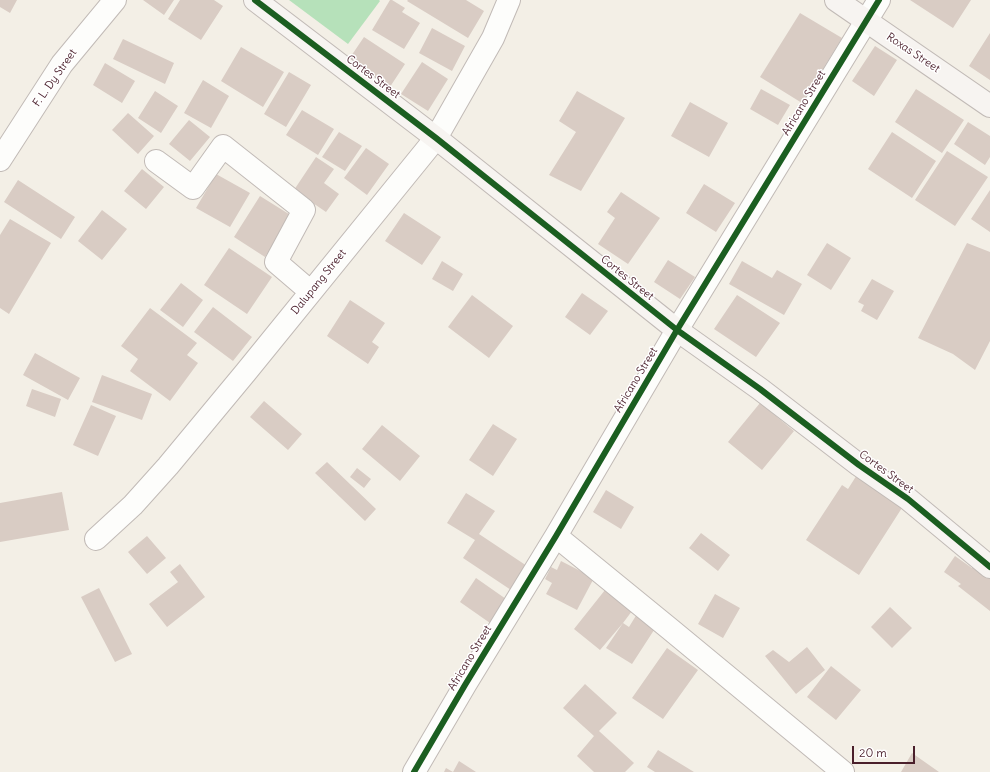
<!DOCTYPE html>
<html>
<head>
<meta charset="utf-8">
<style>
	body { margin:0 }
	#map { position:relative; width:990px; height:772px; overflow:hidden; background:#f3efe6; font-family:Delius,sans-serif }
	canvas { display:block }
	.scale { position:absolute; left:852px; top:746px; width:63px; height:18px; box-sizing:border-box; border:2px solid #4a1f2b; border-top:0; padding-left:5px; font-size:12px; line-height:14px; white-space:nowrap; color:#4a1f2b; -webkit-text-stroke:3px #fff; paint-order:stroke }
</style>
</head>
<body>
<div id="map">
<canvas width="990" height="772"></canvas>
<div class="scale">20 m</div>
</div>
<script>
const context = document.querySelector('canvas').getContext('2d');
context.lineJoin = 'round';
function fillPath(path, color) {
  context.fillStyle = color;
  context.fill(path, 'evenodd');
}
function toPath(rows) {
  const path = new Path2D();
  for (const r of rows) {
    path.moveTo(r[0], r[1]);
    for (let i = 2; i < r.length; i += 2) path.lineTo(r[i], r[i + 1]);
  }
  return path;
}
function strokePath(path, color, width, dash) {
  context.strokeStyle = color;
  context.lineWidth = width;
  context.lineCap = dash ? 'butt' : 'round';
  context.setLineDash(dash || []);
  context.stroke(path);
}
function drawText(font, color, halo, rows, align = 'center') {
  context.font = font + ' Delius,sans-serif';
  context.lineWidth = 3;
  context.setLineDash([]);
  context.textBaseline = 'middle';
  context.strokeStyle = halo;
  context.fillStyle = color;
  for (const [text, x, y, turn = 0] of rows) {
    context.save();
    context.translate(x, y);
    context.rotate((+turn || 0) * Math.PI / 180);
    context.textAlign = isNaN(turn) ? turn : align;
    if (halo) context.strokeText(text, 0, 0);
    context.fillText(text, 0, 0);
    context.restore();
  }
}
const green = toPath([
	[289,0,379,0,380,1,348,44]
]);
const building = toPath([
	[0,0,17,0,10,13,0,7],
	[143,0,174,0,164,15],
	[180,0,214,0,223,6,201,40,168,19],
	[390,0,392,0,405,8,402,12,420,23,404,49,372,30],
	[408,0,466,0,484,11,468,38,407,1],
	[910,0,971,0,953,28],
	[800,13,842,38,802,103,760,77],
	[432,28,465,46,452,71,419,53],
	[990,33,990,80,969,66],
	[364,37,405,64,386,93,345,65],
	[123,39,174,63,165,84,113,59],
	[875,46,897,60,874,96,852,81],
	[241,47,284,72,263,107,221,81],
	[422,62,448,79,428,111,401,94],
	[105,63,135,81,122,103,93,85],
	[289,72,311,85,286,127,264,114],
	[203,80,229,96,211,128,184,113],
	[761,89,790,105,778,125,750,109],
	[916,89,964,120,942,153,895,122],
	[155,91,178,106,161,133,138,118],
	[577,91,625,118,581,191,549,175,576,132,559,121],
	[690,102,728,123,709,157,671,136],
	[302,110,334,129,318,155,286,135],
	[128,113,154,136,138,154,112,130],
	[189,120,210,137,190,161,169,144],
	[968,122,990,136,990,157,985,165,954,144],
	[339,132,362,146,345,171,322,157],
	[892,132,936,161,912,198,868,169],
	[366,148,389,164,367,195,344,178],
	[947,151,988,177,955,226,915,200],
	[316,157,334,169,324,183,339,194,326,212,294,190],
	[142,169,164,187,146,209,124,191],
	[216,174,250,193,230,227,196,208],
	[18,180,75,217,61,239,4,202],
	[704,184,735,203,716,232,686,213],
	[990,190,990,232,971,219],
	[621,192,660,218,628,264,598,244,615,218,607,212],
	[260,196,292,216,265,257,234,237],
	[102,210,127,229,102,260,78,241],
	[404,213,441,237,422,265,385,241],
	[10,219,51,243,9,314,0,308,0,235],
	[827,243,851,258,831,290,807,275],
	[967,243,990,252,990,341,975,370,953,354,918,338],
	[229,248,272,277,247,314,204,285],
	[668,260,695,277,680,299,654,282],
	[442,261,463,274,453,291,432,279],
	[742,261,772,278,777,270,802,284,784,315,729,284],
	[872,279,894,291,877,320,861,311,864,305,858,302],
	[181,283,203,300,183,327,160,310],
	[582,293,608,311,590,335,565,317],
	[472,295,513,326,489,358,448,327],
	[737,295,780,323,756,357,714,329],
	[350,300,385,323,372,342,379,347,368,364,327,336],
	[213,307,252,337,233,361,194,332],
	[150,308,197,343,187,355,198,363,170,401,130,371,138,359,121,346],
	[35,353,80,378,68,400,23,375],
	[102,375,152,394,142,420,92,402],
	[32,389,61,399,55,417,26,406],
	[264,401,302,434,288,450,250,417],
	[760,403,794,431,762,470,728,442],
	[91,405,116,416,98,456,73,445],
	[493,424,517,439,493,476,469,460],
	[382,425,420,456,400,481,362,449],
	[327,462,376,509,365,521,315,473],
	[357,468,371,479,364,488,350,477],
	[860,470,907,500,859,575,806,540,842,485,848,489],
	[606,490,634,507,621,529,593,512],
	[62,492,69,530,0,542,0,503],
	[466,493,495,511,479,534,527,566,511,590,463,558,475,540,447,523],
	[701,533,730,555,718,571,689,548],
	[147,536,166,558,147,574,128,552],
	[955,556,972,568,974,565,990,578,990,611,958,586,961,584,944,572],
	[561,561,594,578,577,610,546,594,552,583,545,579,551,567,557,570],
	[180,564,205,597,167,627,149,604,178,582,170,572],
	[476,578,506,599,490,623,460,602],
	[99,588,132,654,115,662,81,597],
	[605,590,632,611,623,623,629,627,637,614,656,627,632,664,606,648,623,623,600,650,574,629],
	[715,594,740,608,723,638,698,624],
	[890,607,912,628,892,648,871,627],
	[807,647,825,670,796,694,765,656,773,650,789,662],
	[667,648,698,670,663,719,632,698],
	[831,666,861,690,836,720,807,697],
	[585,684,617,713,599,731,634,763,625,772,594,772,577,756,594,736,563,708],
	[658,750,694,772,655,772,647,767],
	[912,753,939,772,901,772],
	[459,761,476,772,453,772],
	[446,768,453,772,444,772]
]);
const street = toPath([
	[0,160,62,64,115,0],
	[156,161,193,188,223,146,304,210,276,262,311,292],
	[556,536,670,629,843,772],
	[96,539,133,505,168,466,246,372,436,138,493,38,509,0],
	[414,772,465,685,556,536,677,330,879,0]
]);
const secondary = toPath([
	[255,0,436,138,677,330,760,389,859,465,908,499,990,567],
	[836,0,990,106]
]);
const cycleway = toPath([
	[255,0,436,138,677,330,760,389,859,465,908,499,990,567],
	[414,772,465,685,556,536,677,330,879,0]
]);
const streetNames = [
	["Roxas Street",913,53,34],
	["Cortes Street",373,77,37],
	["F. L. Dy Street",55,78,-55],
	["Africano Street",804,103,-59],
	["Cortes Street",627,278,39],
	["Dalupang Street",319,282,-51],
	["Africano Street",636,380,-59],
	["Cortes Street",886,472,36],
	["Africano Street",470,658,-59]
];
fillPath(green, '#b6e1ba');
fillPath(building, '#d9ccc4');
strokePath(street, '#c1bab6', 24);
strokePath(secondary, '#c1bab6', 24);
strokePath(street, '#fdfdfb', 22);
strokePath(secondary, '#f7f4f1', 22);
strokePath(cycleway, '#1b5e20', 6);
drawText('11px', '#4a1f2b', '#fff', streetNames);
</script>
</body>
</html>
